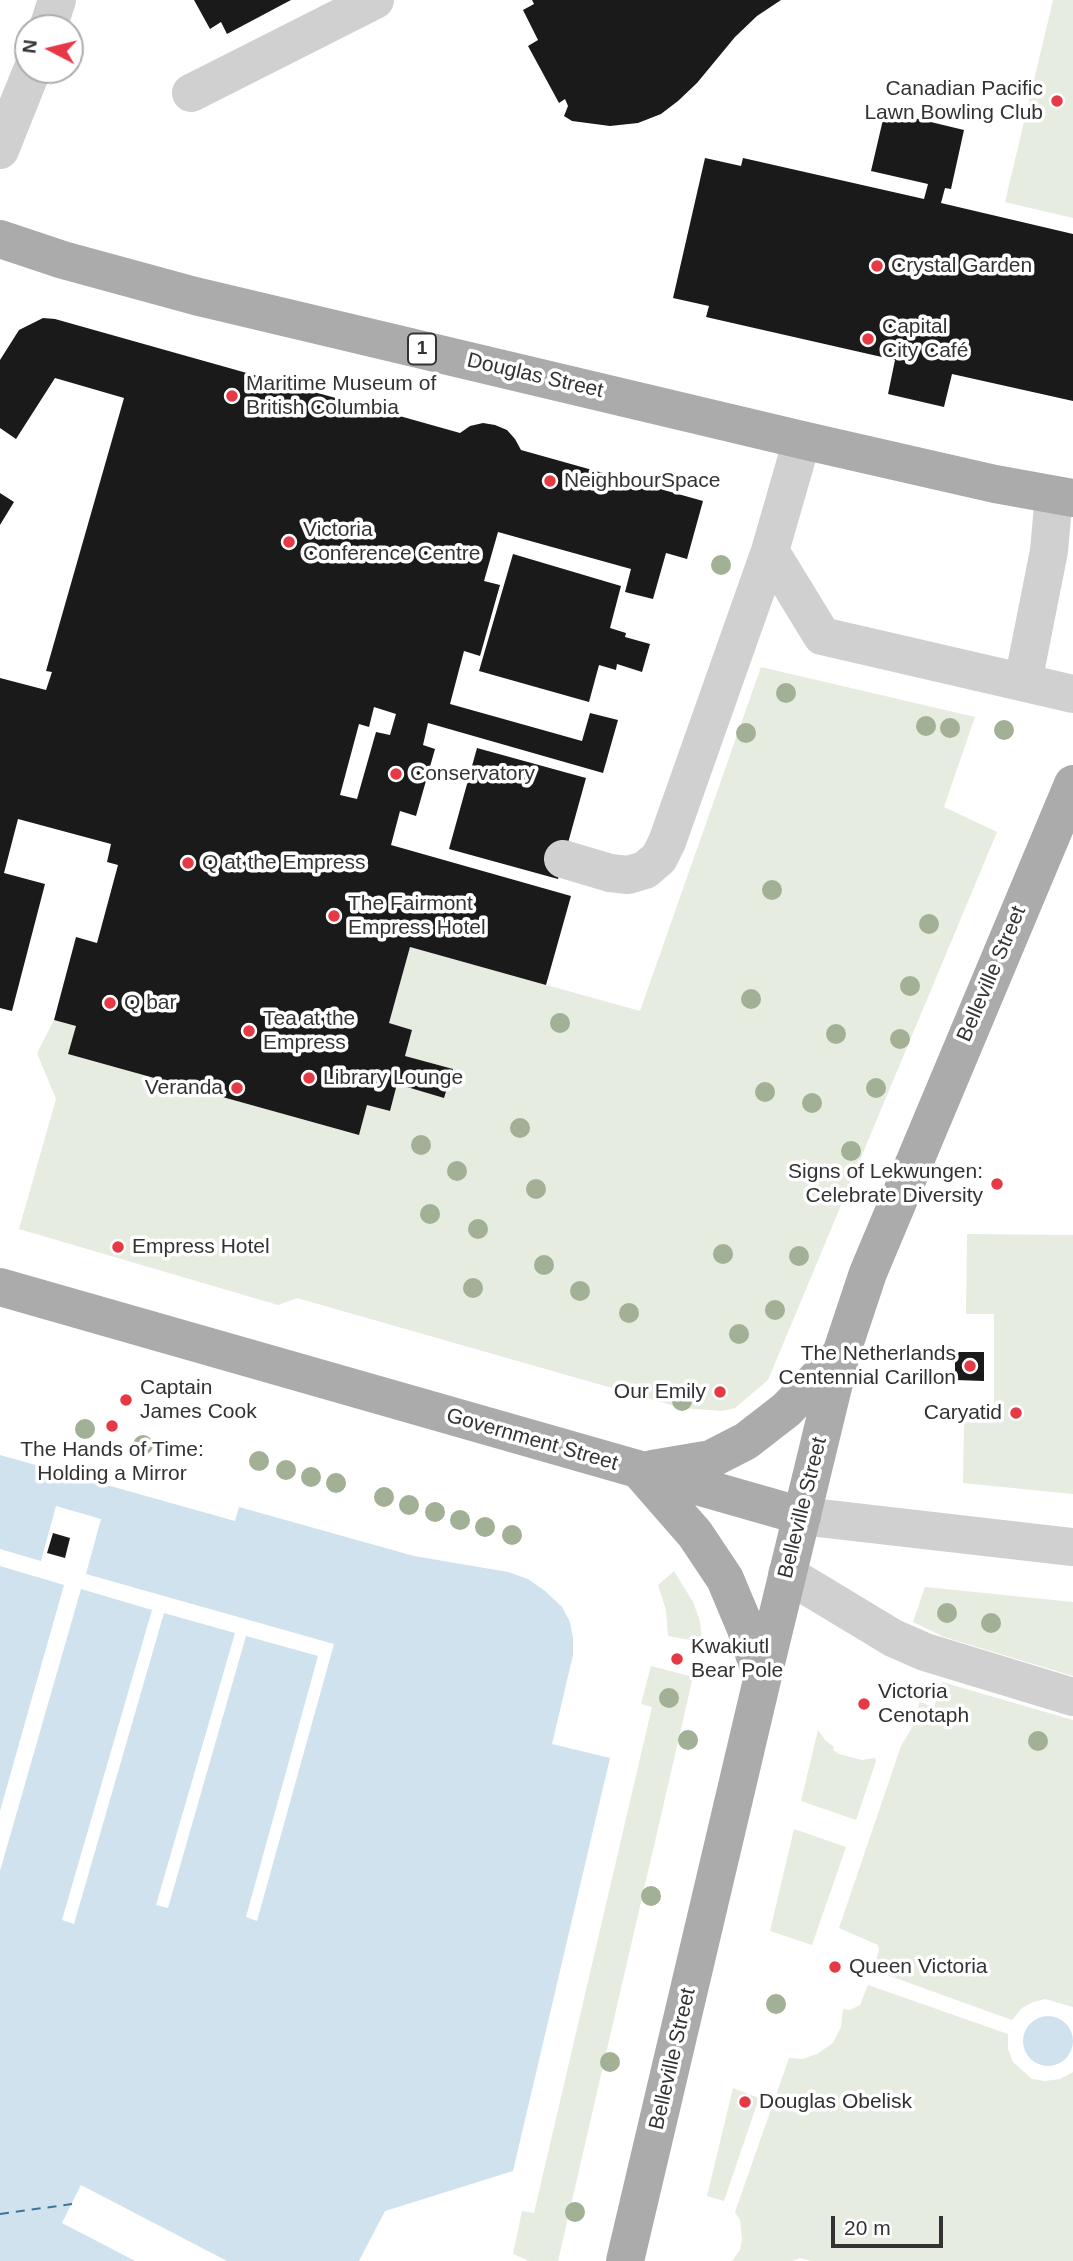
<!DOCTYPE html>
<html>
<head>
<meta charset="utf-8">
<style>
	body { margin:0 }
	#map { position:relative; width:1073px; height:2261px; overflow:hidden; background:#fff; font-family:Arial,sans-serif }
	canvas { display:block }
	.north { position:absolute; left:14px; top:14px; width:70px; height:70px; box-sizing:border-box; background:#fff; border:2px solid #adadad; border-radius:50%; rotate:277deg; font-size:19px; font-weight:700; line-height:28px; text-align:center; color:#333 }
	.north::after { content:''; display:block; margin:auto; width:24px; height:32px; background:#e63946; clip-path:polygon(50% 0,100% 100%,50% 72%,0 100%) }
	.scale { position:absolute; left:831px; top:2216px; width:112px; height:32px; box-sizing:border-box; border:4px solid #333; border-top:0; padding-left:9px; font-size:21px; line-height:24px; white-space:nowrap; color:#333; -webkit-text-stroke:5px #fff; paint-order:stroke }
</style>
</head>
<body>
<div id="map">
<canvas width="1073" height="2261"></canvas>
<div class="north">N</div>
<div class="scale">20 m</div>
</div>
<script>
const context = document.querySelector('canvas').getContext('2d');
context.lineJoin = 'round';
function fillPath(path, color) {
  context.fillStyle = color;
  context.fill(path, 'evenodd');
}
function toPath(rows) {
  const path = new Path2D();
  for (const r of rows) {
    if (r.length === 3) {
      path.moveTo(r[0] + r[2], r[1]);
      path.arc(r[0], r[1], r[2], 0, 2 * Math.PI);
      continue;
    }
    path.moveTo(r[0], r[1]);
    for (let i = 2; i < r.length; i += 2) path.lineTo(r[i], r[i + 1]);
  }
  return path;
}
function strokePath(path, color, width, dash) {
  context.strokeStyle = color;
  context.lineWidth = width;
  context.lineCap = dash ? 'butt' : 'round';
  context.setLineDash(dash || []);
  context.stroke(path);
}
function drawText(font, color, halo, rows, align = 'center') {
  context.font = font + ' Arial,sans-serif';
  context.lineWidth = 7;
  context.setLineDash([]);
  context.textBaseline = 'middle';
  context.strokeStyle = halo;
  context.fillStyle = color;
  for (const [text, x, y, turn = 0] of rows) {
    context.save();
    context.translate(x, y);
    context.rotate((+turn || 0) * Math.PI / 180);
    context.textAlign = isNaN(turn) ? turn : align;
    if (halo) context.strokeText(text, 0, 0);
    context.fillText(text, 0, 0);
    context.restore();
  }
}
const green = toPath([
	[1053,0,1073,0,1073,218,1005,202],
	[761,667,975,717,944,807,997,832,768,1380,735,1408,722,1411,682,1408,297,1298,278,1305,19,1229,56,1099,37,1053,54,1020,76,1026,68,1054,359,1135,367,1105,389,1111,397,1084,444,1097,452,1069,405,1056,412,1030,389,1023,410,947,640,1011],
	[967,1234,1073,1235,1073,1494,963,1483,964,1422,992,1423,994,1404,994,1314,966,1314],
	[674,1571,693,1602,700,1621,702,1642,668,1636,666,1610,658,1585],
	[925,1587,1073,1602,1073,1676,944,1637,913,1622],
	[651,1666,693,1677,558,2261,529,2261,513,2254,522,2211,534,2213,652,1707,641,1704],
	[942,1682,1073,1720,1073,2007,1045,1999,1033,2002,1022,2008,1012,2020,873,1970,879,1950,878,1945,839,1928,901,1746,916,1721,919,1702,934,1707],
	[818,1730,825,1740,834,1747,833,1750,839,1754,862,1760,875,1758,876,1761,856,1820,801,1801],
	[794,1829,846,1847,812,1945,770,1931],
	[868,1985,1008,2034,1008,2049,1013,2062,1032,2079,1045,2081,1060,2079,1073,2072,1073,2261,811,2261,800,2258,793,2261,732,2261,740,2250,742,2239,740,2220,735,2212,789,2058,802,2059,817,2054,833,2043,841,2027,843,2009,850,2010,860,2005],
	[733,2088,759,2098,724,2201,707,2196]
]);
const water = toPath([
	[0,1455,235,1521,239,1507,414,1556,508,1572,528,1579,545,1591,562,1607,570,1622,573,1638,573,1655,552,1744,610,1758,513,2171,385,2211,359,2261,0,2261],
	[1048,2041,25]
]);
const pier = toPath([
	[56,1506,101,1519,86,1574,334,1644,257,1921,246,1917,318,1656,246,1636,168,1908,156,1905,235,1633,164,1613,74,1924,62,1920,152,1610,81,1589,0,1871,0,1811,64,1585,0,1566,0,1549,41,1561],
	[81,2185,227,2261,135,2261,62,2223]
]);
const ferry = toPath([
	[0,2214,72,2204]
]);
const building = toPath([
	[194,0,291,0,227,34,221,22,210,29],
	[532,0,781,0,757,16,735,37,697,83,678,101,661,114,638,123,610,126,572,121,564,116,568,106,565,99,559,103,528,46,538,40,523,10,534,4],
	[885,111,964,130,951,189,945,188,941,203,1073,234,1073,401,952,374,944,407,888,394,895,360,706,317,709,306,673,298,705,158,741,166,743,158,924,199,928,184,871,171],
	[43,318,55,319,460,433,470,426,483,423,495,425,507,430,515,439,521,450,703,501,687,559,666,553,653,599,625,592,631,569,498,532,484,581,500,585,480,656,464,651,450,704,582,741,590,713,618,720,603,773,428,723,423,745,435,749,416,816,400,811,391,845,571,896,546,985,410,947,389,1023,412,1030,405,1056,453,1069,444,1098,397,1084,390,1111,367,1105,359,1135,68,1054,76,1026,54,1020,76,937,97,943,118,865,107,862,111,844,18,819,4,873,45,884,12,1011,0,1008,0,678,46,690,52,672,46,671,124,398,55,378,16,439,0,428,0,360,19,330],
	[374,707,396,714,390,735,376,732,357,799,340,795,359,724,369,727],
	[0,493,14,502,0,525],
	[513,554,621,586,610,628,626,633,625,637,650,644,642,672,617,664,616,670,599,665,589,702,479,671],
	[477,748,586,778,558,879,449,849],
	[955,1352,984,1352,984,1381,955,1380],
	[53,1533,70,1538,65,1558,47,1553]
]);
const minor = toPath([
	[48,28,57,0],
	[191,93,375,0],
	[0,150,32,70],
	[770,551,822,636,1073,694],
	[1023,682,1049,551,1054,495],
	[563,859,610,873,628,875,645,870,659,858,667,842,770,551,802,440],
	[802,1516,1073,1547],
	[787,1574,893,1638,925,1652,1073,1697]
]);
const major = toPath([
	[0,239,63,260,195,296,802,440,995,484,1073,498],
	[0,1287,802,1516],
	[652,1469,711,1459,746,1441,786,1410,840,1355],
	[640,1471,695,1534,725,1579,746,1629,762,1678],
	[625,2261,766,1663,841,1354,868,1273,1073,784]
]);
const trees = [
	[721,565],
	[786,693],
	[926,726],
	[950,728],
	[1004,730],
	[746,733],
	[772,890],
	[929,924],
	[910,986],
	[751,999],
	[560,1023],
	[836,1034],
	[900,1039],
	[876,1088],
	[765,1092],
	[812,1103],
	[520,1128],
	[421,1145],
	[851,1151],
	[457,1171],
	[536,1189],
	[430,1214],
	[478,1229],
	[723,1254],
	[799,1256],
	[544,1265],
	[473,1288],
	[580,1291],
	[775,1310],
	[629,1313],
	[739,1334],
	[682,1401],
	[85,1429],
	[143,1445],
	[259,1461],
	[286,1470],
	[311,1477],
	[336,1483],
	[384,1497],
	[409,1505],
	[435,1512],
	[460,1520],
	[485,1527],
	[512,1535],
	[947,1613],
	[991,1623],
	[669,1698],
	[688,1740],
	[1038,1741],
	[651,1896],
	[776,2004],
	[610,2062],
	[575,2212]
];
const markers = [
	[1057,101,7,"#e63946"],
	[877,266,7,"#e63946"],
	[868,339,7,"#e63946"],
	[232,396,7,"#e63946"],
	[550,481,7,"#e63946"],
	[289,542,7,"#e63946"],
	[396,774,7,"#e63946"],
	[188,863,7,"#e63946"],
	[334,916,7,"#e63946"],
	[110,1003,7,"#e63946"],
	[249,1031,7,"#e63946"],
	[309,1078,7,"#e63946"],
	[237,1088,7,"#e63946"],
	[997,1184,7,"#e63946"],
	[118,1247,7,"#e63946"],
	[970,1366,7,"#e63946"],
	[720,1392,7,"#e63946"],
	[126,1400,7,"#e63946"],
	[1016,1413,7,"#e63946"],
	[112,1426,7,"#e63946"],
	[677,1659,7,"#e63946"],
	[864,1704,7,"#e63946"],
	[835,1967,7,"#e63946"],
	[745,2102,7,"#e63946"]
];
const shields = [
	[422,349,28]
];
const shieldNames = [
	["1",422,349]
];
const poiNames = [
	["Canadian Pacific",1043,89,"right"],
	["Lawn Bowling Club",1043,113,"right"],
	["Crystal Garden",891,266],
	["Capital",882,327],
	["City Café",882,351],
	["Maritime Museum of",246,384],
	["British Columbia",246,408],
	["NeighbourSpace",564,481],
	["Victoria",303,530],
	["Conference Centre",303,554],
	["Conservatory",410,774],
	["Q at the Empress",202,863],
	["The Fairmont",348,904],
	["Empress Hotel",348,928],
	["Q bar",124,1003],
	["Tea at the",263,1019],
	["Empress",263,1043],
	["Library Lounge",323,1078],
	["Veranda",223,1088,"right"],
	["Signs of Lekwungen:",983,1172,"right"],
	["Celebrate Diversity",983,1196,"right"],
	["Empress Hotel",132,1247],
	["The Netherlands",956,1354,"right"],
	["Centennial Carillon",956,1378,"right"],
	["Captain",140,1388],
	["James Cook",140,1412],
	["Our Emily",706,1392,"right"],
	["Caryatid",1002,1413,"right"],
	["The Hands of Time:",112,1450,"center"],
	["Holding a Mirror",112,1474,"center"],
	["Kwakiutl",691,1647],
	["Bear Pole",691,1671],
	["Victoria",878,1692],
	["Cenotaph",878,1716],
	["Queen Victoria",849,1967],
	["Douglas Obelisk",759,2102]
];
const streetNames = [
	["Douglas Street",535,376,13],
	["Belleville Street",992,974,-67],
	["Government Street",532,1440,16],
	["Belleville Street",803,1508,-76],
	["Belleville Street",673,2059,-77]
];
fillPath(green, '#e6ecdf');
fillPath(water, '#cfe2ee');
fillPath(pier, '#fff');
strokePath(ferry, '#3f7597', 2, [9, 7]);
fillPath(building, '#1a1a1a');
strokePath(minor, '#d0d0d0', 38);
strokePath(major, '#ababab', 38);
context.fillStyle = '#a2b095';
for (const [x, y] of trees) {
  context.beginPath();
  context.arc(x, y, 10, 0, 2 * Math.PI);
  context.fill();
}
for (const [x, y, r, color] of markers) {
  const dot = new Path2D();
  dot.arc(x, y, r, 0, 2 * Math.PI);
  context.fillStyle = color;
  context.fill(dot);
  strokePath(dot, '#fff', 2.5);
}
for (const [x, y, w] of shields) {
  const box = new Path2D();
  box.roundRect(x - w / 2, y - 15.5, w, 31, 5);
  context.fillStyle = '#fff';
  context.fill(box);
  strokePath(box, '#333', 2);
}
drawText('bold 19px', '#333', null, shieldNames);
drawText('21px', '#333', '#fff', poiNames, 'left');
drawText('21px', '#333', '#fff', streetNames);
</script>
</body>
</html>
